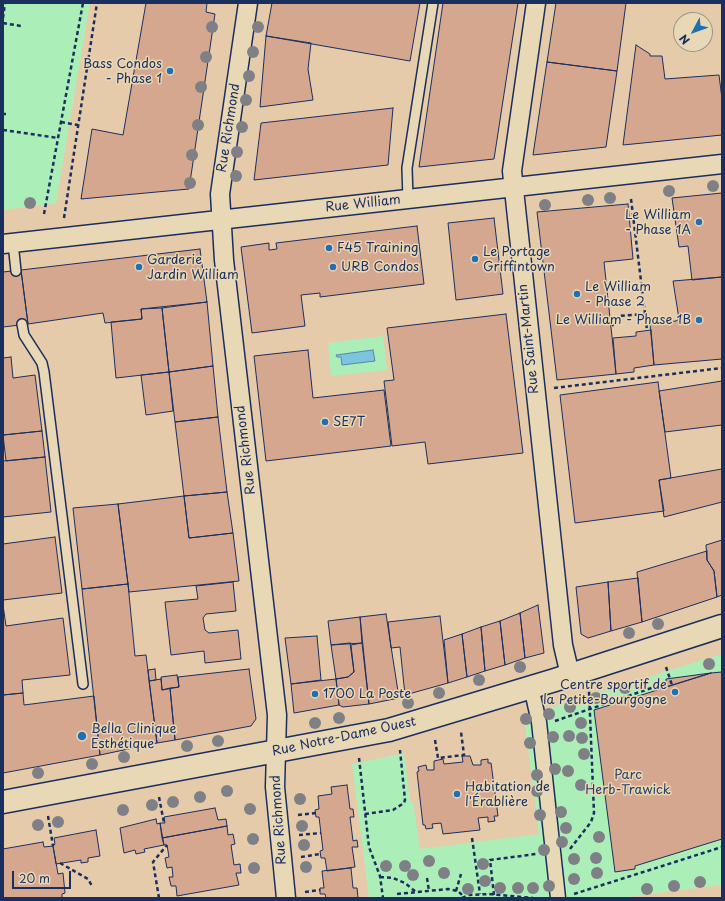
<!DOCTYPE html>
<html>
<head>
<meta charset="utf-8">
<style>
	body { margin:0 }
	#map { position:relative; width:725px; height:901px; overflow:hidden; background:#e6cbaa; font-family:"Playpen Sans",sans-serif }
	canvas { display:block }
	.frame { position:absolute; inset:0; border:4px solid #1b2f5e; pointer-events:none }
	.north { position:absolute; left:673px; top:12px; width:40px; height:40px; box-sizing:border-box; background:#e9d8b5; border:1px solid #979492; border-radius:50%; rotate:229deg; font-size:11px; font-weight:700; line-height:16px; text-align:center; color:#1b2f5e }
	.north::after { content:''; display:block; margin:auto; width:14px; height:18px; background:#1f6fb2; clip-path:polygon(50% 0,100% 100%,50% 72%,0 100%) }
	.scale { position:absolute; left:12px; top:871px; width:59px; height:18px; box-sizing:border-box; border:2px solid #1b2f5e; border-top:0; padding-left:5px; font-size:12px; line-height:14px; white-space:nowrap; color:#1b2f5e; -webkit-text-stroke:3px #e9d8b5; paint-order:stroke }
</style>
</head>
<body>
<div id="map">
<canvas width="725" height="901"></canvas>
<div class="frame"></div>
<div class="north">N</div>
<div class="scale">20 m</div>
</div>
<script>
const context = document.querySelector('canvas').getContext('2d');
context.lineJoin = 'round';
function fillPath(path, color) {
  context.fillStyle = color;
  context.fill(path, 'evenodd');
}
function toPath(rows) {
  const path = new Path2D();
  for (const r of rows) {
    path.moveTo(r[0], r[1]);
    for (let i = 2; i < r.length; i += 2) path.lineTo(r[i], r[i + 1]);
  }
  return path;
}
function strokePath(path, color, width, dash) {
  context.strokeStyle = color;
  context.lineWidth = width;
  context.lineCap = dash ? 'butt' : 'round';
  context.setLineDash(dash || []);
  context.stroke(path);
}
function drawText(font, color, halo, rows, align = 'center') {
  context.font = font + ' "Playpen Sans",sans-serif';
  context.lineWidth = 3;
  context.setLineDash([]);
  context.textBaseline = 'middle';
  context.strokeStyle = halo;
  context.fillStyle = color;
  for (const [text, x, y, turn = 0] of rows) {
    context.save();
    context.translate(x, y);
    context.rotate((+turn || 0) * Math.PI / 180);
    context.textAlign = isNaN(turn) ? turn : align;
    if (halo) context.strokeText(text, 0, 0);
    context.fillText(text, 0, 0);
    context.restore();
  }
}
const green = toPath([
	[3,3,90,3,56,203,3,210],
	[383,336,387,370,331,376,328,343],
	[722,654,722,885,619,898,369,898,352,764,404,753,410,801,413,801,420,849,539,834,524,716]
]);
const water = toPath([
	[373,350,375,361,342,365,341,357,337,357,336,355,373,350]
]);
const building = toPath([
	[146,3,207,3,206,12,215,14,189,189,81,199,92,129,123,135,146,3],
	[272,3,420,3,410,61,266,36,272,3],
	[443,3,518,3,494,159,419,167,443,3],
	[556,3,626,3,617,71,547,62,556,3],
	[266,36,311,43,308,69,313,100,260,107,266,36],
	[636,45,650,54,650,56,662,56,665,79,719,75,722,99,722,135,623,145,636,45],
	[547,62,617,71,606,147,533,155,547,62],
	[393,108,388,165,254,180,261,123,393,108],
	[722,193,722,277,692,280,688,246,679,247,672,198,722,193],
	[628,204,633,259,604,262,616,374,557,380,537,212,628,204],
	[494,218,503,294,456,300,448,223,494,218],
	[417,226,424,284,320,297,320,293,301,295,305,326,252,333,241,247,269,243,269,250,277,249,276,243,417,226],
	[200,249,207,302,141,309,142,319,105,323,103,313,28,324,21,270,200,249],
	[21,270,28,324,3,327,3,272,21,270],
	[722,277,722,359,654,365,650,324,676,321,679,319,673,281,722,277],
	[207,302,213,366,169,372,162,308,207,302],
	[162,308,169,372,116,378,111,322,142,319,141,309,162,308],
	[506,314,523,453,428,464,425,442,392,446,384,381,394,380,387,328,506,314],
	[651,330,654,365,634,368,634,372,616,374,613,338,636,336,636,332,651,330],
	[308,350,313,398,384,390,391,446,266,461,254,356,308,350],
	[11,357,13,378,35,375,42,431,3,435,3,358,11,357],
	[213,366,218,417,175,422,169,372,213,366],
	[169,372,173,411,146,415,141,375,169,372],
	[722,381,722,425,665,432,659,391,722,381],
	[658,382,671,478,659,480,664,511,575,523,560,395,658,382],
	[218,417,227,492,184,496,175,422,218,417],
	[42,431,45,457,6,461,3,435,42,431],
	[45,457,51,512,3,517,3,461,45,457],
	[722,469,722,502,664,517,659,480,722,469],
	[227,492,233,533,189,538,184,496,227,492],
	[184,496,189,538,233,533,239,581,129,592,118,504,184,496],
	[118,504,128,584,82,589,73,508,118,504],
	[55,537,62,593,3,600,3,544,55,537],
	[722,540,722,595,717,597,714,571,707,560,706,545,722,540],
	[707,551,707,560,714,571,717,597,642,622,637,572,707,551],
	[638,578,642,622,611,631,608,582,638,578],
	[233,582,236,611,206,614,203,618,205,630,209,633,238,630,241,659,205,663,204,651,171,655,165,602,198,599,196,586,233,582],
	[608,582,611,631,588,638,581,634,576,587,608,582],
	[128,584,135,656,146,655,157,743,100,755,82,589,128,584],
	[3,605,6,626,63,618,70,675,22,680,23,693,3,695,3,605],
	[538,605,544,653,525,658,520,613,538,605],
	[520,613,525,658,505,665,500,621,520,613],
	[386,614,399,698,369,704,360,617,386,614],
	[440,616,448,683,405,695,400,647,391,648,388,622,440,616],
	[360,617,362,643,331,645,328,621,360,617],
	[500,621,505,665,485,671,481,627,500,621],
	[481,627,485,671,467,677,462,634,481,627],
	[462,634,467,677,448,683,444,640,462,634],
	[317,636,321,680,291,684,285,638,317,636],
	[350,643,354,672,348,677,336,679,331,645,350,643],
	[362,643,369,704,343,707,339,705,336,679,348,677,354,672,351,645,362,643],
	[155,669,156,680,149,681,148,670,155,669],
	[249,669,256,719,251,726,175,740,170,688,179,687,178,677,249,669],
	[722,672,722,839,635,866,635,869,615,872,594,710,711,673,722,672],
	[711,673,672,685,666,687,666,679,711,673],
	[177,675,179,687,162,690,161,677,177,675],
	[161,679,162,690,170,688,175,740,157,743,149,681,161,679],
	[336,679,339,705,294,713,291,684,336,679],
	[23,693,24,705,94,696,100,755,3,773,3,695,23,693],
	[462,756,470,756,473,765,481,765,481,760,488,759,488,763,491,763,498,816,494,816,495,821,488,822,488,817,478,818,480,830,443,834,441,823,432,824,433,828,426,829,425,825,423,825,417,772,419,771,418,767,426,765,427,770,434,770,434,761,443,759,444,764,463,762,462,756],
	[347,785,350,809,353,809,354,817,350,817,353,841,357,840,358,847,352,847,355,867,327,871,325,858,321,858,320,851,323,850,319,817,316,817,315,810,319,809,318,796,332,794,331,787,347,785],
	[215,808,218,820,226,819,227,826,162,838,160,823,165,823,164,817,215,808],
	[156,819,157,824,160,823,164,845,144,849,145,852,136,854,135,850,124,853,120,828,156,819],
	[227,826,228,835,233,834,235,844,231,845,234,865,240,864,241,873,236,873,239,885,177,896,176,886,171,886,169,877,173,877,172,867,167,868,165,858,169,857,167,845,164,845,162,838,227,826],
	[96,830,100,856,88,858,88,862,81,863,81,860,56,864,53,846,55,844,54,838,96,830],
	[43,842,44,847,53,846,58,874,63,873,65,893,62,894,62,898,3,898,3,849,43,842],
	[351,868,353,888,357,888,358,898,326,898,325,894,320,894,320,888,324,888,322,871,351,868]
]);
const path = toPath([
	[3,18,5,3],
	[3,23,21,26],
	[3,114,6,114],
	[61,122,78,125],
	[3,130,58,138],
	[631,199,647,330],
	[44,214,83,3],
	[64,218,97,3],
	[612,326,619,316,645,314],
	[554,388,722,368],
	[666,667,672,685],
	[555,721,666,683],
	[435,740,438,758,464,755,461,732],
	[359,758,369,847,380,876,383,898],
	[159,797,164,823],
	[365,814,393,810,404,803,405,800,400,750],
	[298,815,316,813],
	[48,816,53,846],
	[299,835,321,833],
	[472,838,480,894],
	[570,849,591,822,594,813,589,691],
	[301,857,320,854],
	[60,863,88,879,92,886],
	[380,877,393,878,405,883,416,892],
	[427,878,429,891],
	[456,891,461,874],
	[305,892,320,890],
	[397,894,448,889,458,891,464,897],
	[574,894,722,847],
	[494,895,490,860,536,854],
	[159,898,153,862,167,845],
	[462,898,469,895,489,894,533,898]
]);
const service = toPath([
	[408,199,407,168,433,3],
	[13,243,16,271],
	[22,324,24,335,42,363,44,372,83,684]
]);
const pedestrian = toPath([
	[531,687,539,722,558,898]
]);
const minor = toPath([
	[248,3,220,194,224,260,277,715,275,787,286,898],
	[536,3,512,171,563,645,570,675],
	[3,244,722,164]
]);
const secondary = toPath([
	[3,802,389,730,555,680,722,626]
]);
const trees = [
	[212,27],
	[258,27],
	[253,52],
	[206,57],
	[249,76],
	[201,87],
	[246,100],
	[198,125],
	[242,127],
	[237,152],
	[192,155],
	[236,176],
	[190,183],
	[713,186],
	[669,191],
	[610,198],
	[588,200],
	[30,203],
	[545,205],
	[658,624],
	[629,633],
	[709,664],
	[520,667],
	[479,680],
	[625,688],
	[439,693],
	[596,698],
	[408,703],
	[570,707],
	[549,714],
	[339,718],
	[526,719],
	[315,723],
	[581,723],
	[569,736],
	[553,737],
	[582,738],
	[218,741],
	[530,743],
	[187,746],
	[584,754],
	[124,757],
	[92,764],
	[555,769],
	[568,771],
	[38,773],
	[537,775],
	[581,785],
	[227,791],
	[537,791],
	[200,797],
	[300,799],
	[173,802],
	[152,805],
	[250,809],
	[123,810],
	[561,812],
	[540,815],
	[58,822],
	[38,825],
	[302,826],
	[566,828],
	[599,837],
	[253,839],
	[562,842],
	[304,845],
	[544,850],
	[596,858],
	[574,859],
	[429,861],
	[483,864],
	[386,866],
	[405,866],
	[306,867],
	[254,868],
	[444,873],
	[597,873],
	[413,875],
	[574,879],
	[485,881],
	[700,882],
	[549,886],
	[674,886],
	[500,888],
	[518,888],
	[533,888],
	[468,889],
	[647,889]
];
const markers = [
	[170,71,4,"#1f6fb2"],
	[699,222,4,"#1f6fb2"],
	[329,248,4,"#1f6fb2"],
	[475,259,4,"#1f6fb2"],
	[139,267,4,"#1f6fb2"],
	[333,267,4,"#1f6fb2"],
	[577,294,4,"#1f6fb2"],
	[699,320,4,"#1f6fb2"],
	[325,422,4,"#1f6fb2"],
	[675,692,4,"#1f6fb2"],
	[315,694,4,"#1f6fb2"],
	[82,736,5,"#1f6fb2"],
	[457,794,4,"#1f6fb2"]
];
const poiNames = [
	["Bass Condos",162,64,"right"],
	["- Phase 1",162,79,"right"],
	["Le William",691,215,"right"],
	["- Phase 1A",691,230,"right"],
	["F45 Training",337,248],
	["Le Portage",483,252],
	["Griffintown",483,267],
	["Garderie",147,260],
	["Jardin William",147,275],
	["URB Condos",341,267],
	["Le William",585,287],
	["- Phase 2",585,302],
	["Le William - Phase 1B",691,320,"right"],
	["SE7T",333,422],
	["Centre sportif de",667,685,"right"],
	["la Petite-Bourgogne",667,700,"right"],
	["1700 La Poste",323,694],
	["Bella Clinique",91,729],
	["Esthétique",91,744],
	["Habitation de",465,787],
	["l'Érablière",465,802]
];
const streetNames = [
	["Rue Richmond",229,128,-81],
	["Rue William",363,204,-6],
	["Rue Saint-Martin",529,339,-96],
	["Rue Richmond",246,450,-97],
	["Rue Notre-Dame Ouest",344,737,-12],
	["Rue Richmond",279,820,-94]
];
const parkNames = [
	["Parc",628,775],
	["Herb-Trawick",628,790]
];
fillPath(green, '#aceeb7');
fillPath(water, '#7dc4de');
strokePath(water, '#5688ab', 1);
fillPath(building, '#d6a78f');
strokePath(building, '#1b2f5e', 1);
strokePath(service, '#1b2f5e', 12);
strokePath(pedestrian, '#1b2f5e', 17);
strokePath(minor, '#1b2f5e', 21);
strokePath(secondary, '#1b2f5e', 25);
strokePath(path, '#1b2f5e', 2.5, [4, 3]);
strokePath(service, '#e9d8b5', 9);
strokePath(pedestrian, '#e9d8b5', 14);
strokePath(minor, '#e9d8b5', 18);
strokePath(secondary, '#e9d8b5', 22);
context.fillStyle = '#7f8085';
for (const [x, y] of trees) {
  context.beginPath();
  context.arc(x, y, 6, 0, 2 * Math.PI);
  context.fill();
}
for (const [x, y, r, color] of markers) {
  const dot = new Path2D();
  dot.arc(x, y, r, 0, 2 * Math.PI);
  context.fillStyle = color;
  context.fill(dot);
  strokePath(dot, '#e9d8b5', 1.5);
}
drawText('13px', '#1b2f5e', '#e9d8b5', poiNames, 'left');
drawText('13px', '#1b2f5e', '#e9d8b5', streetNames);
drawText('13px', '#2a4267', '#e9d8b5', parkNames);
</script>
</body>
</html>
